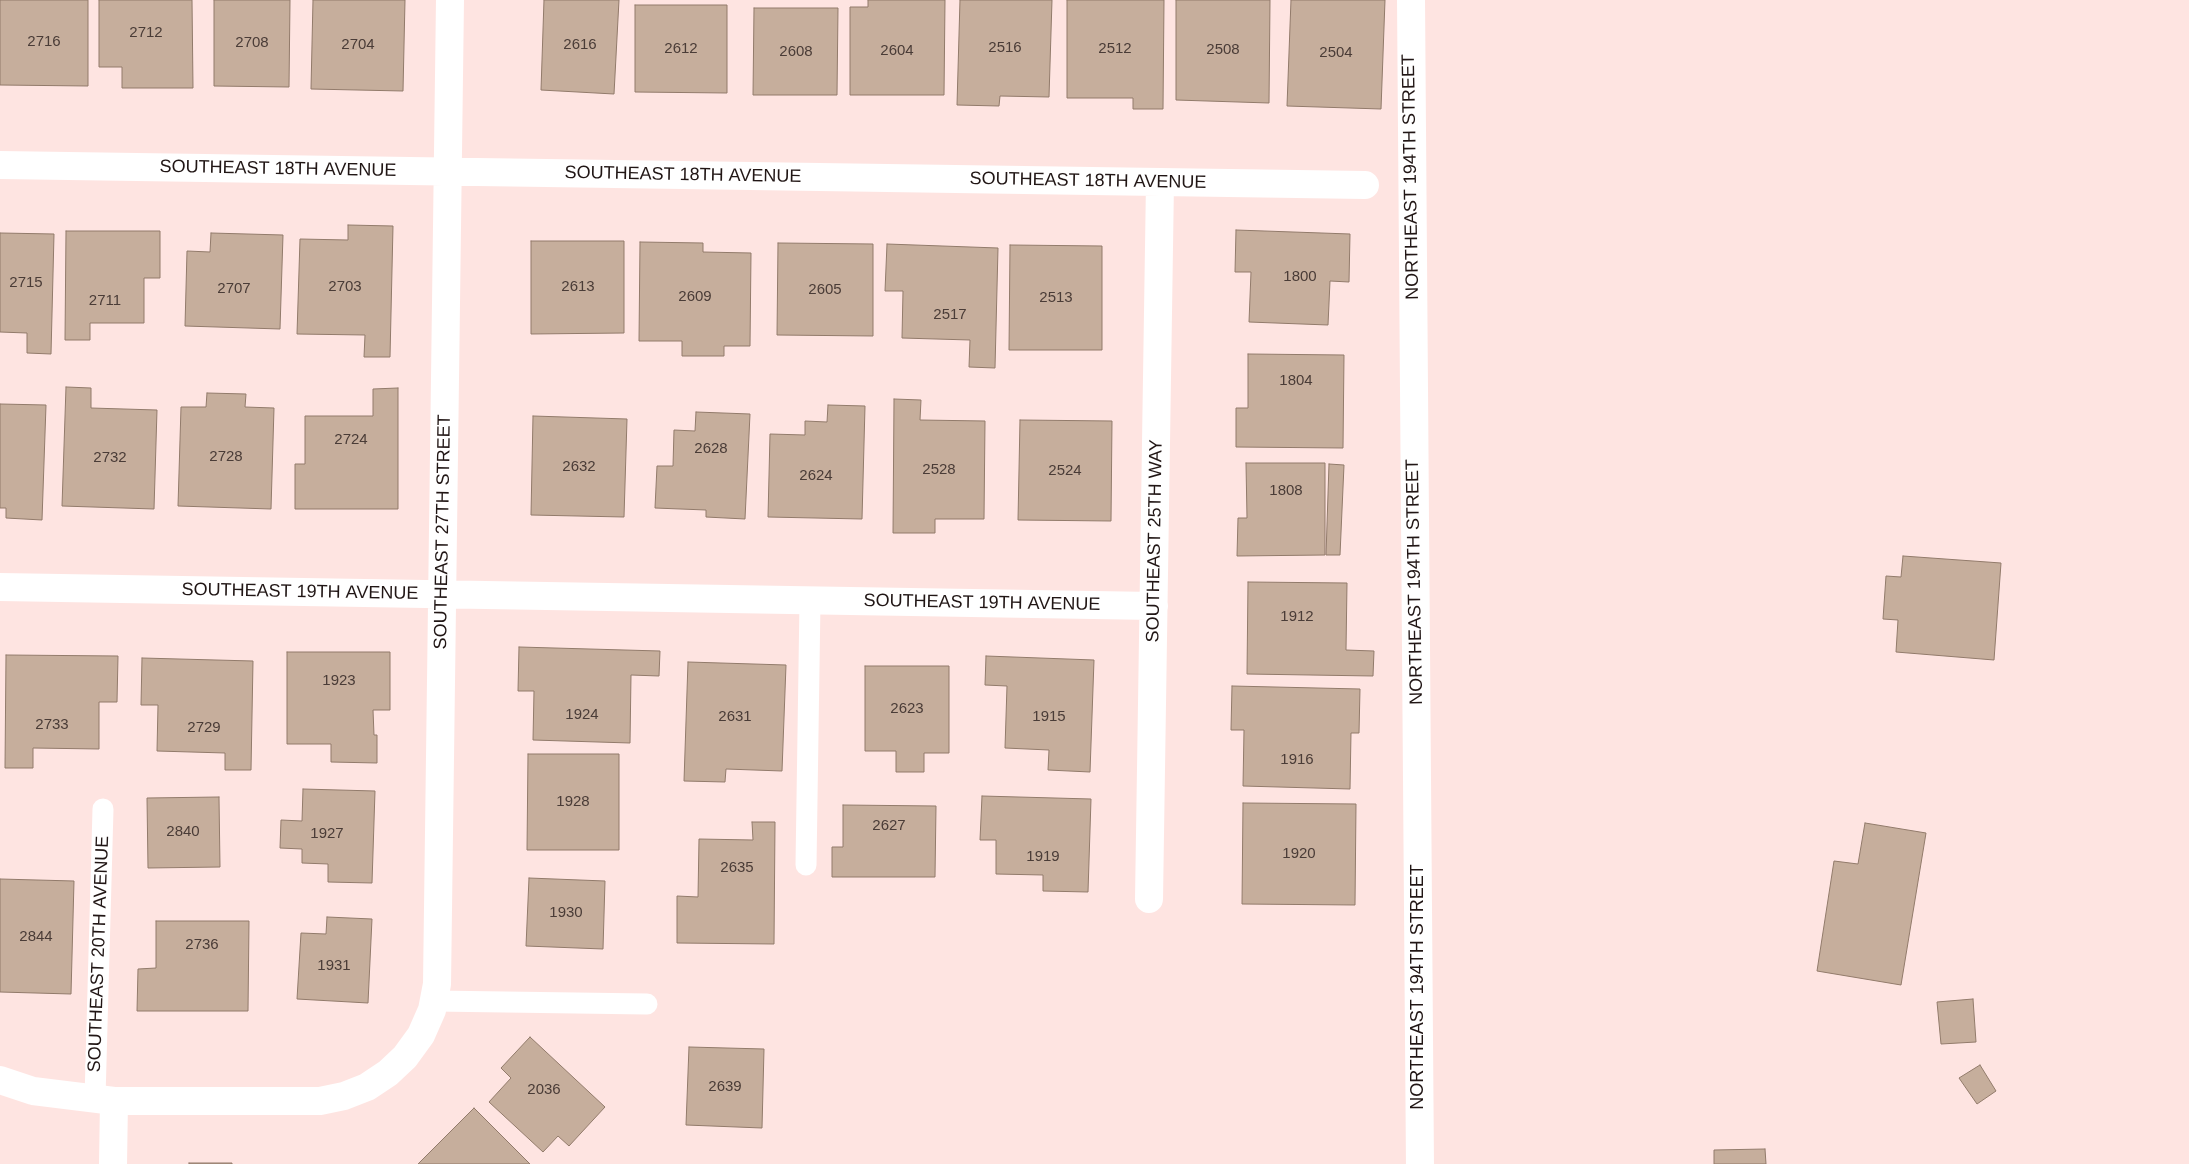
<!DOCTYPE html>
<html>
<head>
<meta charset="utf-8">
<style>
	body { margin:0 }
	canvas { display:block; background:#fee4e1 }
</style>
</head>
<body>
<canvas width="2189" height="1164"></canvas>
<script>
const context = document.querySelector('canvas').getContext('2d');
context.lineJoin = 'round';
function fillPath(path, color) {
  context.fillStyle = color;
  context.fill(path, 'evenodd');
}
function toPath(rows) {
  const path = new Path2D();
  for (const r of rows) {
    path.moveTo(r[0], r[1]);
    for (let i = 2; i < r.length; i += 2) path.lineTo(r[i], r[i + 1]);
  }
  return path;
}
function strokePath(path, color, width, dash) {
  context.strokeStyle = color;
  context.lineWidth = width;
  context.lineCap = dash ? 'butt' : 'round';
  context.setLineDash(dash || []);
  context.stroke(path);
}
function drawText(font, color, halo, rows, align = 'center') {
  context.font = font + ' Helvetica,sans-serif';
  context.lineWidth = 4.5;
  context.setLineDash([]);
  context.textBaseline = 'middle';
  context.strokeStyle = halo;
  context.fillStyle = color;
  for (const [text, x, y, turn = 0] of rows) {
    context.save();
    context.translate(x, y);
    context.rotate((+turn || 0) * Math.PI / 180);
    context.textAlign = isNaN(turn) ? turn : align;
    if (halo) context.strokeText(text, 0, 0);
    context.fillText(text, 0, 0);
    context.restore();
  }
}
const building = toPath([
	[0,0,88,0,88,86,0,85,0,0],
	[99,0,192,0,193,88,122,88,122,67,99,67,99,0],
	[214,0,290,0,289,87,214,86,214,0],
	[313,0,405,0,403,91,311,89,313,0],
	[544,0,619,0,614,94,541,90,544,0],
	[868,0,945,0,944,95,850,95,850,7,868,7,868,0],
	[960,0,1052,0,1049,97,1000,96,999,106,957,105,960,0],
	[1067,0,1164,0,1163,109,1133,109,1133,98,1067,98,1067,0],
	[1176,0,1270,0,1269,103,1176,100,1176,0],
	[1291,0,1385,0,1381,109,1287,106,1291,0],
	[635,5,727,5,727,93,635,92,635,5],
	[754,8,838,8,837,95,753,95,754,8],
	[348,225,393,226,390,357,364,357,365,335,297,334,300,239,348,240,348,225],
	[1236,230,1350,234,1349,282,1330,281,1328,325,1249,322,1251,272,1235,272,1236,230],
	[66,231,160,231,160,278,144,278,144,323,90,323,90,340,65,340,66,231],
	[0,233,54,234,51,354,27,353,27,333,0,332,0,233],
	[211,233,283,235,280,329,185,326,187,251,210,252,211,233],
	[531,241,624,241,624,333,531,334,531,241],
	[640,242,703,243,703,252,751,253,750,346,724,346,724,356,682,356,682,341,639,341,640,242],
	[778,243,873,244,873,336,777,335,778,243],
	[887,244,998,248,995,368,969,367,970,340,902,338,903,291,885,291,887,244],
	[1010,245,1102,246,1102,350,1009,350,1010,245],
	[1248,354,1344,355,1343,448,1236,447,1236,408,1248,408,1248,354],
	[66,387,91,388,91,408,157,410,154,509,62,506,66,387],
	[398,388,398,509,295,509,295,464,305,464,305,416,373,416,373,389,398,388],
	[207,393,246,394,245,407,274,408,271,509,178,506,181,407,206,407,207,393],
	[894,399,921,400,920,420,985,421,984,519,935,519,935,533,893,533,894,399],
	[0,404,46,405,42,520,6,518,6,508,0,508,0,404],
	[828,405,865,406,862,519,768,517,770,434,805,435,805,421,827,422,828,405],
	[696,412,750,414,745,519,706,517,706,510,655,508,657,466,673,466,674,430,695,431,696,412],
	[533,416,627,419,624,517,531,515,533,416],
	[1020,420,1112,421,1111,521,1018,520,1020,420],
	[1246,463,1325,463,1325,555,1237,556,1238,518,1247,518,1246,463],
	[1329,464,1344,465,1340,555,1326,555,1329,464],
	[1903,556,2001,563,1994,660,1896,652,1898,620,1883,619,1886,576,1901,577,1903,556],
	[1248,582,1347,583,1346,650,1374,651,1373,676,1247,674,1248,582],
	[519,647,660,651,659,676,631,675,630,743,533,740,534,691,518,691,519,647],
	[287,652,390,652,390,710,373,710,374,735,377,735,377,763,331,762,331,744,287,744,287,652],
	[6,655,118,656,117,702,99,702,99,749,33,748,33,768,5,768,6,655],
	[986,656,1094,660,1090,772,1048,770,1049,750,1005,748,1007,686,985,685,986,656],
	[142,658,253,661,251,770,225,770,225,753,157,751,158,705,141,705,142,658],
	[688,662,786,665,782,771,726,769,725,782,684,781,688,662],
	[865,666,949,666,949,753,924,753,924,772,896,772,896,751,865,751,865,666],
	[1232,686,1360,689,1359,733,1351,733,1350,789,1243,786,1244,730,1231,730,1232,686],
	[528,754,619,754,619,850,527,850,528,754],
	[303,789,375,791,372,883,328,882,328,864,302,863,302,849,280,848,281,820,302,821,303,789],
	[982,796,1091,799,1088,892,1043,891,1043,875,996,874,996,840,980,840,982,796],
	[219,797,220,867,148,868,147,798,219,797],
	[1243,803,1356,804,1355,905,1242,904,1243,803],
	[843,805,936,806,935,877,832,877,832,847,843,847,843,805],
	[752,822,775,822,774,944,677,943,677,896,698,897,699,839,753,840,752,822],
	[1865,823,1926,833,1901,985,1817,971,1834,861,1858,864,1865,823],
	[529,878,605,881,603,949,526,946,529,878],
	[0,879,74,881,71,994,0,992,0,879],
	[327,917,372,919,368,1003,297,999,301,933,326,934,327,917],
	[156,921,249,921,248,1011,137,1011,138,969,156,968,156,921],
	[1973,999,1976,1042,1941,1044,1937,1002,1973,999],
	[530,1037,605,1107,569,1146,558,1136,543,1152,489,1102,511,1078,501,1068,530,1037],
	[689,1047,764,1049,762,1128,686,1125,689,1047],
	[1980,1065,1996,1091,1977,1104,1959,1078,1980,1065],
	[474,1108,530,1164,418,1164,474,1108],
	[1765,1149,1766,1164,1714,1164,1714,1150,1765,1149],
	[189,1163,232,1163,232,1164,189,1164,189,1163]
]);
const lane = toPath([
	[806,865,810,601],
	[434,1001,647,1004],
	[95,1098,103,809]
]);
const street = toPath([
	[1411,0,1420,1164],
	[0,165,1365,185],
	[0,587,1154,606],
	[1149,899,1160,182],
	[0,1080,33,1091,114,1101,320,1101,344,1096,367,1087,388,1073,405,1057,421,1035,432,1010,437,984,450,0],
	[113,1164,114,1101]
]);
const numberNames = [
	["2712",146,33],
	["2716",44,42],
	["2708",252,43],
	["2704",358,45],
	["2616",580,45],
	["2516",1005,48],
	["2612",681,49],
	["2512",1115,49],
	["2508",1223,50],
	["2604",897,51],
	["2608",796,52],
	["2504",1336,53],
	["1800",1300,277],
	["2715",26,283],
	["2703",345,287],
	["2613",578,287],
	["2707",234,289],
	["2605",825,290],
	["2609",695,297],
	["2513",1056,298],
	["2711",105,301],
	["2517",950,315],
	["1804",1296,381],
	["2724",351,440],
	["2628",711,449],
	["2728",226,457],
	["2732",110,458],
	["2632",579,467],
	["2528",939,470],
	["2524",1065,471],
	["2624",816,476],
	["1808",1286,491],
	["1912",1297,617],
	["1923",339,681],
	["2623",907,709],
	["1924",582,715],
	["2631",735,717],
	["1915",1049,717],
	["2733",52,725],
	["2729",204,728],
	["1916",1297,760],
	["1928",573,802],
	["2627",889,826],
	["2840",183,832],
	["1927",327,834],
	["1920",1299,854],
	["1919",1043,857],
	["2635",737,868],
	["1930",566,913],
	["2844",36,937],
	["2736",202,945],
	["1931",334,966],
	["2639",725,1087],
	["2036",544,1090]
];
const streetNames = [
	["SOUTHEAST 18TH AVENUE",278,169,1],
	["SOUTHEAST 18TH AVENUE",683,175,1],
	["NORTHEAST 194TH STREET",1411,177,-91],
	["SOUTHEAST 18TH AVENUE",1088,181,1],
	["SOUTHEAST 27TH STREET",443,532,-89],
	["SOUTHEAST 25TH WAY",1155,541,-89],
	["NORTHEAST 194TH STREET",1415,582,-91],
	["SOUTHEAST 19TH AVENUE",300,592,1],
	["SOUTHEAST 19TH AVENUE",982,603,1],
	["SOUTHEAST 20TH AVENUE",99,954,-88],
	["NORTHEAST 194TH STREET",1418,987,-90]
];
fillPath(building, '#c6ae9c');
strokePath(building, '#927b6b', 1);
strokePath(lane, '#fff', 21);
strokePath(street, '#fff', 28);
drawText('15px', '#4a3c37', null, numberNames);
drawText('18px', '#211615', '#fff', streetNames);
</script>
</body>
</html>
